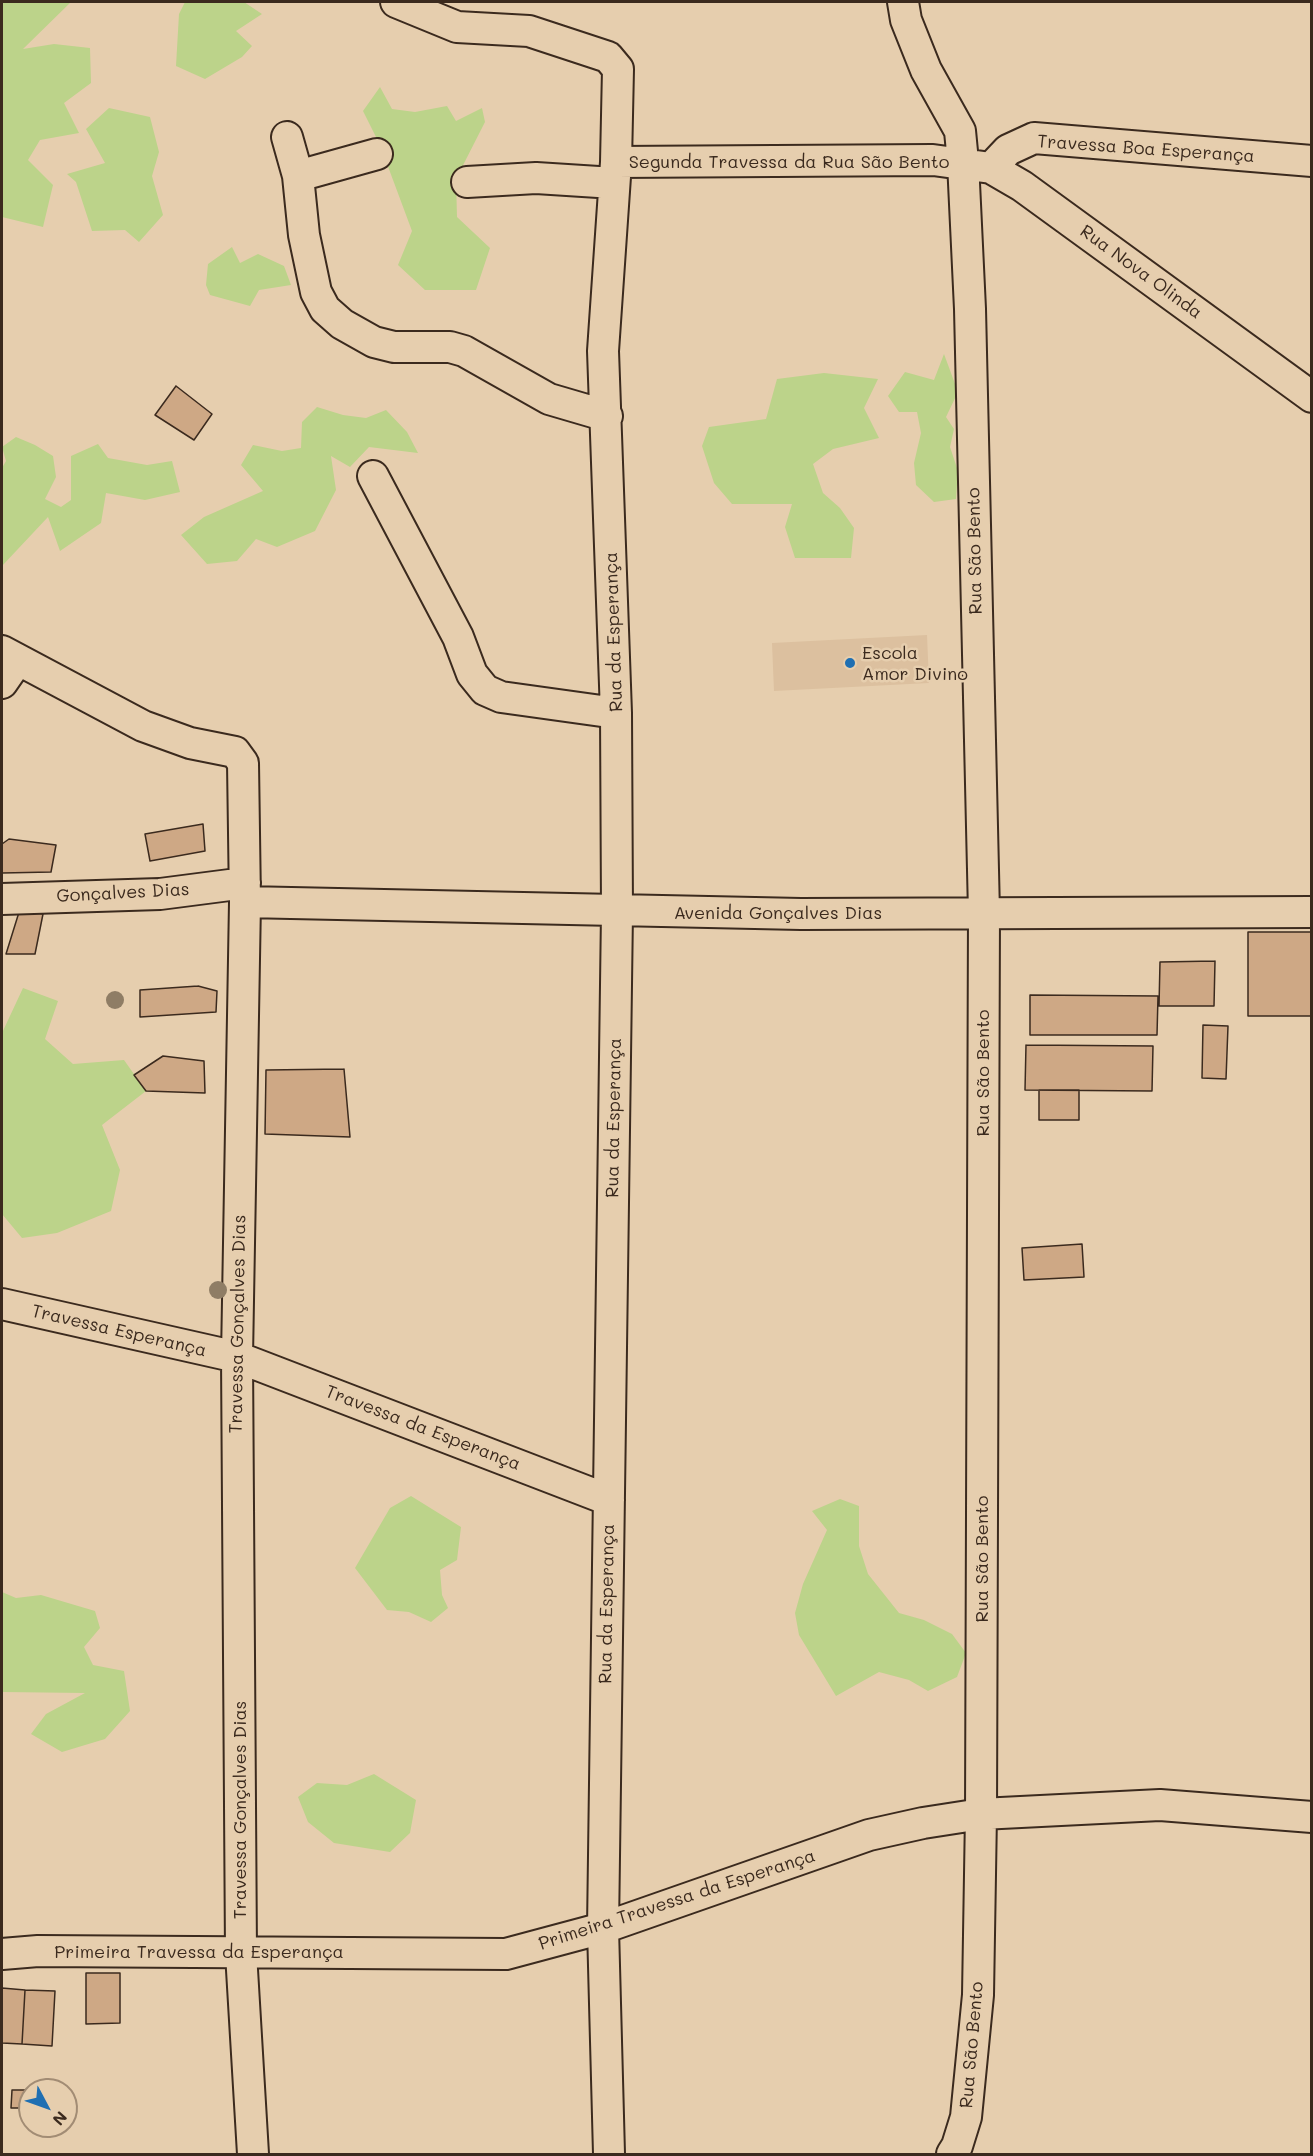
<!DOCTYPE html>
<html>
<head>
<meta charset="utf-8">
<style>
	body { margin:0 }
	#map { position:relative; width:1313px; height:2156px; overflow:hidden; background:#e6ceae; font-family:Mali,sans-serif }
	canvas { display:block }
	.frame { position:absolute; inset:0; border:3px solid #3b2a1e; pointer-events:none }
	.north { position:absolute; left:18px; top:2078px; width:60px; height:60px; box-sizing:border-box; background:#e6ceae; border:2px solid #a28c74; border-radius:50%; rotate:131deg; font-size:16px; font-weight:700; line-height:24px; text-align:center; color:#3b2a1e }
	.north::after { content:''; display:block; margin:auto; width:21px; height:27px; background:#1f6fb2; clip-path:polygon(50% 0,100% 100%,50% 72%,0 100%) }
</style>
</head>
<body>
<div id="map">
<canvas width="1313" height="2156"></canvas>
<div class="frame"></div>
<div class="north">N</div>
</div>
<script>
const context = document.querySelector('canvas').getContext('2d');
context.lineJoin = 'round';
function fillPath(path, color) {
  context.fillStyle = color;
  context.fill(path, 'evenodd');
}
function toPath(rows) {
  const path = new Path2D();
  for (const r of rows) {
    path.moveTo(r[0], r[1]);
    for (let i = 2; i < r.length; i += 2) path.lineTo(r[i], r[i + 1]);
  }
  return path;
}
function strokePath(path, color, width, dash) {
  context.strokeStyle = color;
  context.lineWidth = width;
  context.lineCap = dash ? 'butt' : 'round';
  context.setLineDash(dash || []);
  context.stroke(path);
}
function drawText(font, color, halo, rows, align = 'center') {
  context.font = font + ' Mali,sans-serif';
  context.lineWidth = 5;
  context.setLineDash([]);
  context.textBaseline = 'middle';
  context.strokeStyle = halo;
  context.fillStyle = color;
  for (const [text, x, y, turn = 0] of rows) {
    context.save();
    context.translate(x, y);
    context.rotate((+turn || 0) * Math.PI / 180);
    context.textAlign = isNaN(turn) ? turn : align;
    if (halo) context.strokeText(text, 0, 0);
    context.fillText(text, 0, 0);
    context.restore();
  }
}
const built = toPath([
	[927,635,929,683,774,691,772,643]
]);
const green = toPath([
	[2,2,71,2,23,49,54,44,90,48,91,83,64,103,79,133,40,140,28,160,53,185,43,227,2,217],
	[185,2,244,2,262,14,236,31,252,46,242,57,205,79,176,66,179,14],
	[380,87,392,109,415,112,447,106,456,121,482,108,485,122,456,179,457,217,490,248,476,290,425,290,398,265,412,231,380,145,363,111],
	[109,108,150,117,159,152,152,176,163,215,139,242,125,230,92,231,76,182,67,174,105,163,86,129],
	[232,247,240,263,258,254,284,266,291,285,259,290,250,306,210,295,206,285,208,264],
	[944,354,958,392,946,417,954,429,950,447,958,471,956,499,934,502,916,485,914,463,921,433,917,412,899,412,888,396,905,372,934,380],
	[824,373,878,379,864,408,879,438,833,449,813,464,823,493,840,508,854,528,851,558,795,558,785,527,792,504,732,504,714,483,702,446,709,427,766,419,777,379],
	[317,407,343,415,366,418,386,410,407,432,418,453,369,447,350,467,331,456,336,490,315,531,277,547,256,539,237,561,207,564,181,535,204,517,263,491,241,465,253,445,282,451,301,448,302,422],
	[16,437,35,445,53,456,56,477,45,499,61,507,71,500,71,456,98,444,108,458,147,465,172,461,180,492,145,500,106,493,101,523,60,551,48,517,2,566,2,468,6,461,2,447],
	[23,988,58,1001,45,1039,73,1064,124,1060,146,1091,102,1125,120,1170,111,1211,57,1233,22,1238,2,1214,2,1033],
	[411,1496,461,1527,457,1560,440,1570,442,1595,448,1608,431,1622,409,1612,387,1610,355,1568,390,1508],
	[840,1499,859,1506,859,1546,868,1574,899,1613,924,1620,952,1634,966,1653,957,1677,928,1691,909,1680,879,1672,836,1696,799,1635,795,1613,803,1584,827,1530,812,1511],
	[2,1592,16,1598,41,1595,95,1611,100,1628,84,1647,93,1665,124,1671,130,1711,105,1739,62,1752,31,1734,46,1714,85,1693,2,1692],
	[374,1774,416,1800,410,1833,390,1852,334,1843,308,1822,298,1797,317,1783,347,1785]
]);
const building = toPath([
	[176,386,212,414,194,440,155,415,176,386],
	[203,824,205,851,150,861,145,834,203,824],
	[9,839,56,845,51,872,2,873,2,844,9,839],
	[20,909,43,914,35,954,6,954,20,909],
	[1248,932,1312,932,1312,1016,1248,1016,1248,932],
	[1215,961,1214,1006,1159,1006,1160,962,1215,961],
	[198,986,217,991,216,1012,140,1017,140,990,198,986],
	[1030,995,1158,996,1157,1035,1030,1035,1030,995],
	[1203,1025,1228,1026,1226,1079,1202,1078,1203,1025],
	[1026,1045,1153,1046,1152,1091,1025,1090,1026,1045],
	[163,1056,204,1061,205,1093,146,1091,134,1075,163,1056],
	[344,1069,350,1137,265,1134,266,1070,344,1069],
	[1039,1090,1079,1090,1079,1120,1039,1120,1039,1090],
	[1082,1244,1084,1277,1024,1280,1022,1248,1082,1244],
	[86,1973,120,1973,120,2023,86,2024,86,1973],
	[2,1988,25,1990,22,2044,2,2043,2,1988],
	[25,1990,55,1991,52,2046,22,2044,25,1990],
	[12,2090,30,2090,30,2108,11,2108,12,2090]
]);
const street = toPath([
	[396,2,457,27,529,31,608,57,618,69,616,162,603,351,616,713,617,912,603,1928,609,2154],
	[903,2,906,20,926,70,960,131,963,162,970,309,984,913,981,1814,978,1995,966,2117,957,2146,952,2154],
	[287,137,298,176,304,235,316,292,325,309,342,324,374,342,394,347,450,347,464,351,549,399,607,416],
	[616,162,933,160,991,168,1022,186,1312,397],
	[991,168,1008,150,1034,138,1312,161],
	[298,176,377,154],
	[467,182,536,178,614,183],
	[373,476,458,637,472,674,485,690,501,697,616,713],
	[2,651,143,726,190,743,235,752,243,763,245,902,237,1357,241,1953,253,2154],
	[2,683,18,660],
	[2,899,160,894,245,883],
	[245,902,801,914,1312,912],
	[2,1304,237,1357,609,1500],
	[2,1954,38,1951,506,1954,603,1928,869,1835,923,1823,981,1814,1160,1805,1312,1817]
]);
const trees = [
	[115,1000],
	[218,1290]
];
const markers = [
	[850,663,6,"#1f6fb2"]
];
const streetNames = [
	["Travessa Boa Esperança",1146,149,4],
	["Segunda Travessa da Rua São Bento",789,162],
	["Rua Nova Olinda",1141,272,36],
	["Rua São Bento",975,551,-91],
	["Rua da Esperança",614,632,-92],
	["Gonçalves Dias",123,893,-3],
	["Avenida Gonçalves Dias",778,913],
	["Rua São Bento",983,1073,-90],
	["Rua da Esperança",614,1118,-89],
	["Travessa Gonçalves Dias",238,1324,-89],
	["Travessa Esperança",119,1331,13],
	["Travessa da Esperança",423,1428,21],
	["Rua São Bento",982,1559,-90],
	["Rua da Esperança",607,1604,-89],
	["Travessa Gonçalves Dias",240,1810,-90],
	["Primeira Travessa da Esperança",677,1900,-18],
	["Primeira Travessa da Esperança",199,1952],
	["Rua São Bento",972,2045,-85]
];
const poiNames = [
	["Escola",862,653],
	["Amor Divino",862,674]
];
fillPath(built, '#dcc09f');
fillPath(green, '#bcd38a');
fillPath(building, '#cea885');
strokePath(building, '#3b2a1e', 1.5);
strokePath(street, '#3b2a1e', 34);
strokePath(street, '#e6ceae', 30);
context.fillStyle = '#8f7d65';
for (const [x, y] of trees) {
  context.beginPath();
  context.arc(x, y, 9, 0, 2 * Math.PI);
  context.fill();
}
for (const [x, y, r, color] of markers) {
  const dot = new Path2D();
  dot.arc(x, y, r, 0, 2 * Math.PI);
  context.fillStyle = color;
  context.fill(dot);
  strokePath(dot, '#e6ceae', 2);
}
drawText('18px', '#3b2a1e', '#e6ceae', streetNames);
drawText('18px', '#3b2a1e', '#e6ceae', poiNames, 'left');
</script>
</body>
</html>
